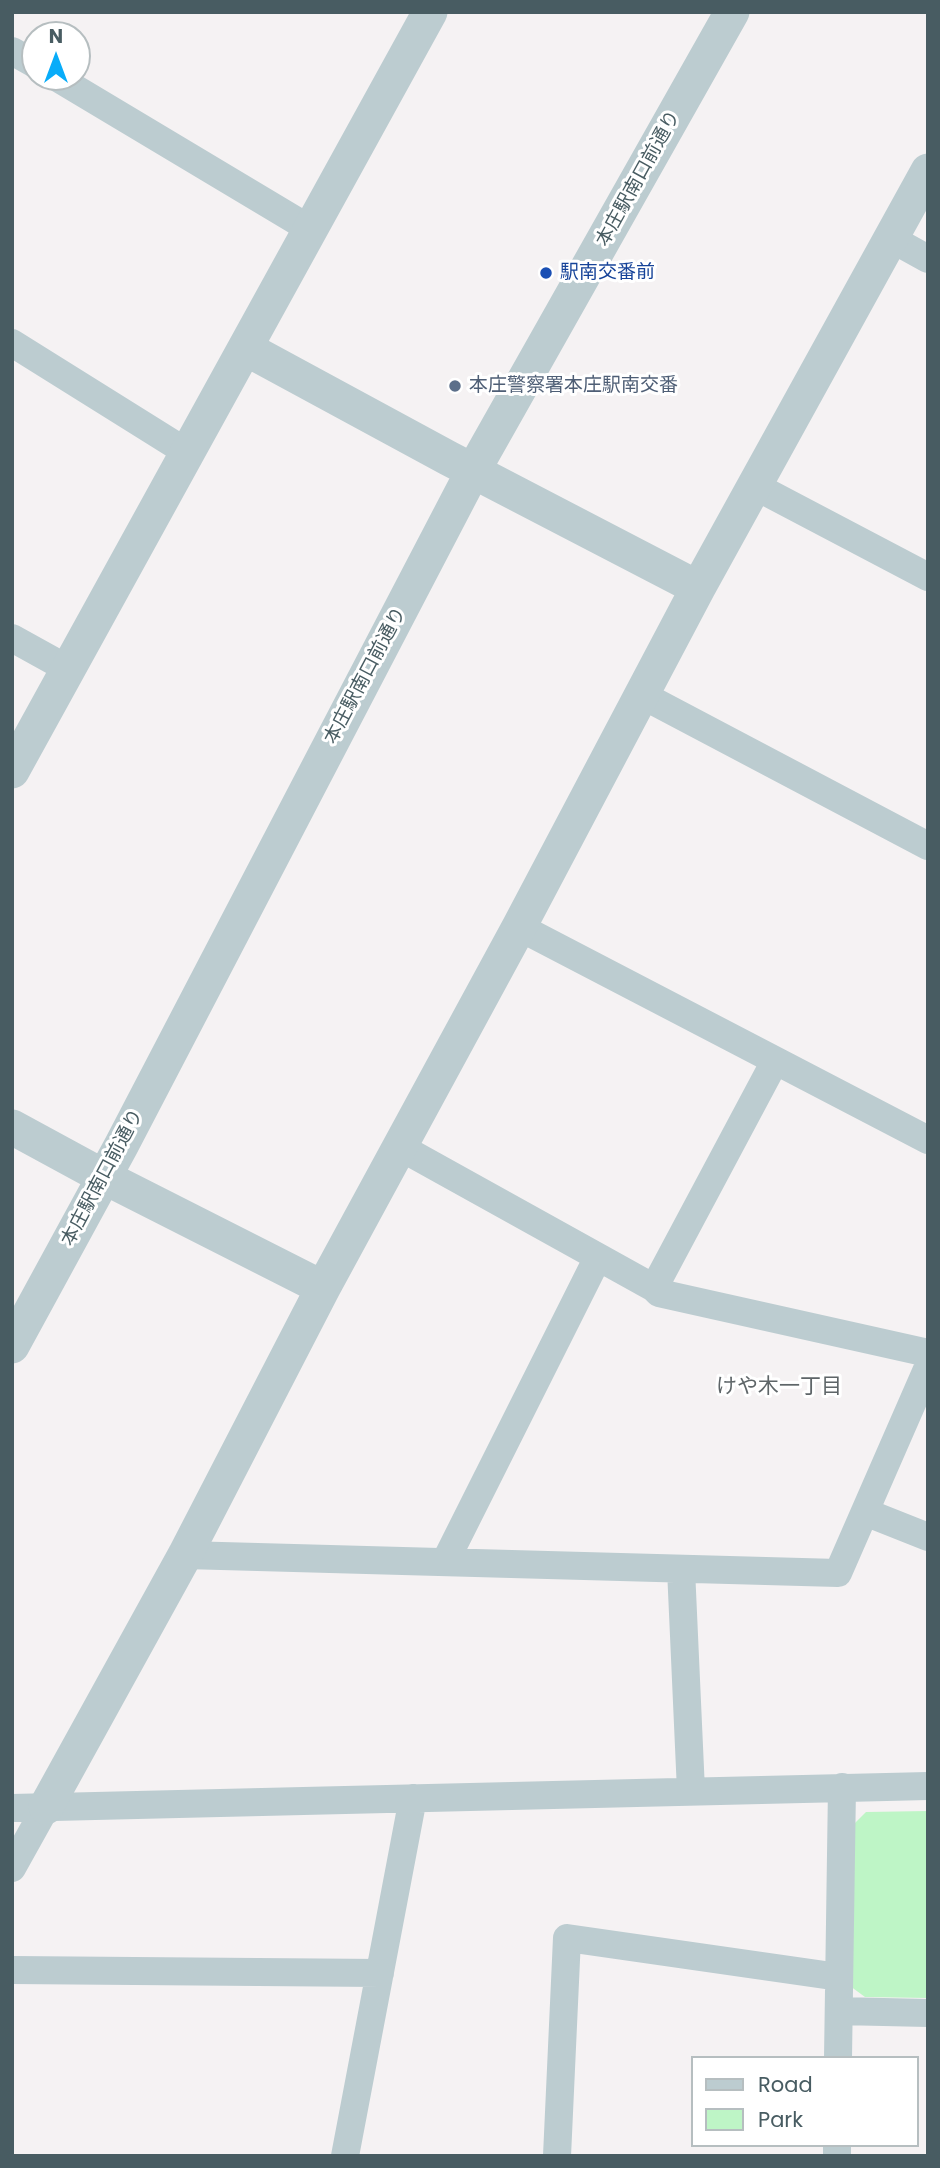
<!DOCTYPE html>
<html>
<head>
<meta charset="utf-8">
<style>
	body { margin:0 }
	#map { position:relative; width:940px; height:2168px; overflow:hidden; background:#f5f2f3; font-family:Poppins,sans-serif }
	canvas { display:block }
	.frame { position:absolute; inset:0; border:14px solid #485c62; pointer-events:none }
	.legend { position:absolute; left:691px; top:2056px; width:228px; height:91px; box-sizing:border-box; background:#fff; border:2px solid #b6bec0; margin:0; padding:9px 12px; list-style:none; font-size:21px; color:#485c62 }
	.legend li { display:flex; align-items:center; gap:14px; height:35px }
	.legend b { width:35px; border:2px solid #b6bec0 }
	.north { position:absolute; left:21px; top:21px; width:70px; height:70px; box-sizing:border-box; background:#fff; border:2px solid #b6bec0; border-radius:50%; rotate:0deg; font-size:19px; font-weight:700; line-height:28px; text-align:center; color:#485c62 }
	.north::after { content:''; display:block; margin:auto; width:24px; height:32px; background:#08acf9; clip-path:polygon(50% 0,100% 100%,50% 72%,0 100%) }
</style>
</head>
<body>
<div id="map">
<canvas width="940" height="2168"></canvas>
<div class="frame"></div>
<ul class="legend">
<li><b style="height:9px;background:#bcccd0"></b>Road</li>
<li><b style="height:19px;background:#bef5c6"></b>Park</li>
</ul>
<div class="north">N</div>
</div>
<script>
const context = document.querySelector('canvas').getContext('2d');
context.lineJoin = 'round';
function fillPath(path, color) {
  context.fillStyle = color;
  context.fill(path, 'evenodd');
}
function toPath(rows) {
  const path = new Path2D();
  for (const r of rows) {
    path.moveTo(r[0], r[1]);
    for (let i = 2; i < r.length; i += 2) path.lineTo(r[i], r[i + 1]);
  }
  return path;
}
function strokePath(path, color, width, dash) {
  context.strokeStyle = color;
  context.lineWidth = width;
  context.lineCap = dash ? 'butt' : 'round';
  context.setLineDash(dash || []);
  context.stroke(path);
}
function drawText(font, color, halo, rows, align = 'center') {
  context.font = font + ' Poppins,"Noto Sans JP",sans-serif';
  context.lineWidth = 6;
  context.setLineDash([]);
  context.textBaseline = 'middle';
  context.strokeStyle = halo;
  context.fillStyle = color;
  for (const [text, x, y, turn = 0] of rows) {
    context.save();
    context.translate(x, y);
    context.rotate((+turn || 0) * Math.PI / 180);
    context.textAlign = isNaN(turn) ? turn : align;
    if (halo) context.strokeText(text, 0, 0);
    context.fillText(text, 0, 0);
    context.restore();
  }
}
const green = toPath([
	[928,1811,928,1998,865,1997,850,1986,854,1824,866,1812]
]);
const minor = toPath([
	[12,51,35,64],
	[56,77,310,229],
	[890,238,928,259],
	[12,343,188,453],
	[755,486,928,577],
	[12,638,68,669],
	[642,695,928,846],
	[519,927,928,1140],
	[400,1147,654,1288,659,1293,928,1353],
	[654,1288,775,1061],
	[865,1512,928,1537],
	[185,1555,838,1573,928,1367],
	[445,1562,598,1257],
	[681,1569,691,1791],
	[12,1808,928,1786],
	[12,1868,46,1807],
	[12,1970,380,1973],
	[839,2011,928,2013],
	[838,2058,842,1787],
	[345,2156,413,1798],
	[557,2156,567,1938,839,1977],
	[837,2156,837,2145]
]);
const tertiary = toPath([
	[245,348,448,458,698,588],
	[12,771,430,12],
	[12,1127,104,1177,323,1288],
	[12,1346,121,1146,473,471,732,12],
	[46,1807,185,1555,323,1288,519,927,698,588,928,171]
]);
const markers = [
	[546,273,7,"#1a4fb4"],
	[455,386,7,"#5c6f8a"]
];
const streetNames = [
	["本庄駅南口前通り",639,179,-61],
	["本庄駅南口前通り",366,676,-62],
	["本庄駅南口前通り",103,1178,-62]
];
const transitNames = [
	["駅南交番前",560,273]
];
const serviceNames = [
	["本庄警察署本庄駅南交番",469,386]
];
const neighbourhoodNames = [
	["けや木一丁目",779,1388]
];
fillPath(green, '#bef5c6');
strokePath(minor, '#bcccd0', 28);
strokePath(tertiary, '#bcccd0', 35);
for (const [x, y, r, color] of markers) {
  const dot = new Path2D();
  dot.arc(x, y, r, 0, 2 * Math.PI);
  context.fillStyle = color;
  context.fill(dot);
  strokePath(dot, '#fff', 2.5);
}
drawText('19px', '#485c62', '#fff', streetNames);
drawText('19px', '#164399', '#fff', transitNames, 'left');
drawText('19px', '#4e5e75', '#fff', serviceNames, 'left');
drawText('21px', '#5e6568', '#fff', neighbourhoodNames);
</script>
</body>
</html>
